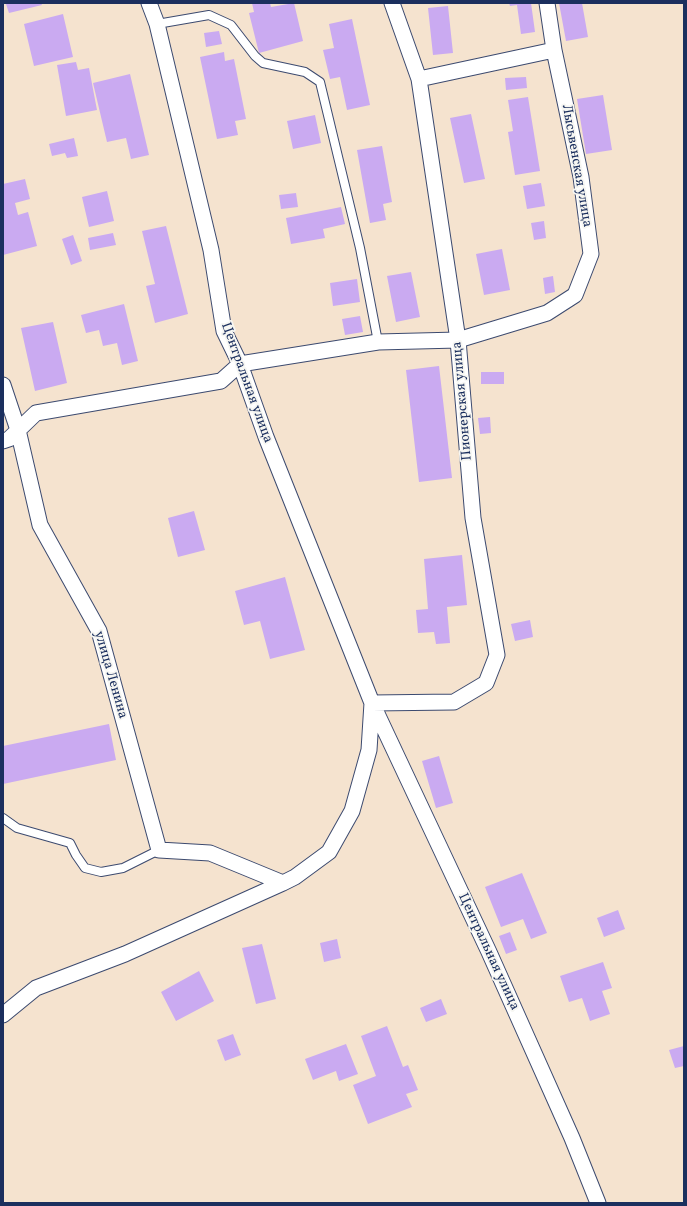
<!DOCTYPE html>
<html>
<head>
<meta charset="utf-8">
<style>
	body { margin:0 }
	#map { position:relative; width:687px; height:1206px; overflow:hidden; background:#f5e3cf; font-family:Vollkorn,serif }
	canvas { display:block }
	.frame { position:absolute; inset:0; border:4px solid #1b2f5e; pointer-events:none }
</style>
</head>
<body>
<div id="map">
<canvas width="687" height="1206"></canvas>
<div class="frame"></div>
</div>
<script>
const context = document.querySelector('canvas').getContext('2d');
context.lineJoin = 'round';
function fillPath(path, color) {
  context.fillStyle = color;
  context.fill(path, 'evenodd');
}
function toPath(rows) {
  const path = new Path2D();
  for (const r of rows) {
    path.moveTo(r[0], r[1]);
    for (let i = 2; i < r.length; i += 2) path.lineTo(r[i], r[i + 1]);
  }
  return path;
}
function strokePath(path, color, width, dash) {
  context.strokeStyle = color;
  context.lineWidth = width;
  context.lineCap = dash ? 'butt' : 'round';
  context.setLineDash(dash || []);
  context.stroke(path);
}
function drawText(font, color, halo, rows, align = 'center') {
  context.font = font + ' Vollkorn,serif';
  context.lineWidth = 3.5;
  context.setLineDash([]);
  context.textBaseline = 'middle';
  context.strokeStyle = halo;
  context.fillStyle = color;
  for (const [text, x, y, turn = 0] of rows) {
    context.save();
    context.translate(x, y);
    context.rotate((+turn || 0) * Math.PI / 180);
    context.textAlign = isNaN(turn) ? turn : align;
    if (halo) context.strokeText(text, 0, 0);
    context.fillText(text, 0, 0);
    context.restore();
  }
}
const building = toPath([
	[8,3,41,3,42,5,9,13,6,4],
	[252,3,270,3,271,7,294,3,303,41,259,53,249,13,254,12],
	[509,3,531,3,535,32,521,34,517,5,510,6],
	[559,3,582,3,588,37,566,41],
	[448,6,453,53,433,55,428,8],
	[63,14,73,57,34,66,24,24],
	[352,19,370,105,347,110,340,77,330,79,323,50,334,48,329,24],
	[219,31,222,44,206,47,204,33],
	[224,52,225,61,234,59,246,119,235,121,238,135,217,139,200,57],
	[76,62,78,70,89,68,97,110,66,116,57,65],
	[130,74,149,155,131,159,126,138,107,142,93,83],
	[526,77,527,88,506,90,505,78],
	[603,95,612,150,586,154,577,99],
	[528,97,540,171,515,175,508,132,513,131,508,100],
	[471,114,485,179,464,183,450,118],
	[315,115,321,143,293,149,287,121],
	[74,138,78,156,67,158,65,153,52,156,49,144],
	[382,146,392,202,383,204,386,220,370,223,357,150],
	[25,179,30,199,15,203,18,215,28,212,37,246,3,255,3,184],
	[541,183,545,206,527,209,523,186],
	[107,191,114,221,89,227,82,197],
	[296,193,298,207,281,209,279,195],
	[341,207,345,224,323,229,325,238,291,244,286,218],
	[544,221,546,238,534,240,531,223],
	[166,226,188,314,155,323,146,286,155,284,142,231],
	[113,233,116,245,90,250,88,238],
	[73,235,82,261,71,265,62,239],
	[502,249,510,290,484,295,476,254],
	[411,272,420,317,396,322,387,276],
	[553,276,555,292,545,294,543,278],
	[357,279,360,302,333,306,330,283],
	[124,304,138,361,122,365,117,343,103,346,99,330,86,333,81,315],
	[360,316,363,332,345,335,342,319],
	[53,322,67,383,35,391,21,328],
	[439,366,452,478,419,482,406,370],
	[481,372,504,372,504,384,481,384],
	[490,417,491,433,480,434,478,418],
	[194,511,205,550,178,557,168,518],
	[462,555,467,605,447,607,450,643,436,644,434,632,418,633,416,610,428,609,424,559],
	[285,577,305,650,270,659,260,621,244,625,235,591],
	[530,620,533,637,515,641,511,624],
	[109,724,116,760,3,784,3,746],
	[439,756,453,803,436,808,422,761],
	[522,873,547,933,531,939,523,919,501,927,485,887],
	[618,910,625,929,604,937,597,918],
	[510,932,517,950,506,954,499,936],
	[337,939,341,958,324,962,320,943],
	[262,944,276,999,256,1004,242,948],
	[603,962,612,988,602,991,610,1014,590,1021,582,998,569,1002,560,976],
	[199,971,214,1001,176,1021,161,992],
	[441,999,447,1014,426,1022,420,1008],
	[387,1026,403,1067,408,1065,418,1090,406,1094,412,1107,368,1124,353,1085,376,1076,361,1036],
	[233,1034,241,1055,225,1061,217,1040],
	[346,1044,358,1074,339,1081,336,1071,313,1080,305,1059],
	[684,1046,684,1066,675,1068,669,1050]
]);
const lane = toPath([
	[157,24,209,15,231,25,255,56,263,63,305,72,320,82,360,248,378,342],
	[3,818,17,828,70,843,76,855,85,868,101,872,123,868,159,850]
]);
const street = toPath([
	[149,3,157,24,211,250,224,331,240,364,266,437,372,703,489,952,572,1138,598,1203],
	[419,79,554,50],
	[3,385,18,430,40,525,99,631,159,850,210,853,283,883],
	[3,441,9,439,36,413,221,381,240,364,378,342,458,340,547,313,575,295,591,254,581,177,554,50,547,3],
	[3,1015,36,988,125,954,283,883,295,877,329,852,352,811,369,750,372,703,454,702,486,683,497,655,473,518,458,340,419,79,392,3]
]);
const streetNames = [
	["Лысьвенская улица",576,166,80],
	["Центральная улица",246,383,70],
	["Пионерская улица",463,401,-95],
	["улица Ленина",110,675,74],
	["Центральная улица",488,952,65]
];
fillPath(building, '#caaaf1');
strokePath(lane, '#3c4a6f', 10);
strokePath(street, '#3c4a6f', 17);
strokePath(lane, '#fff', 8);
strokePath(street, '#fff', 15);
drawText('14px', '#1b2f5e', '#f6f6f2', streetNames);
</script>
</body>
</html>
